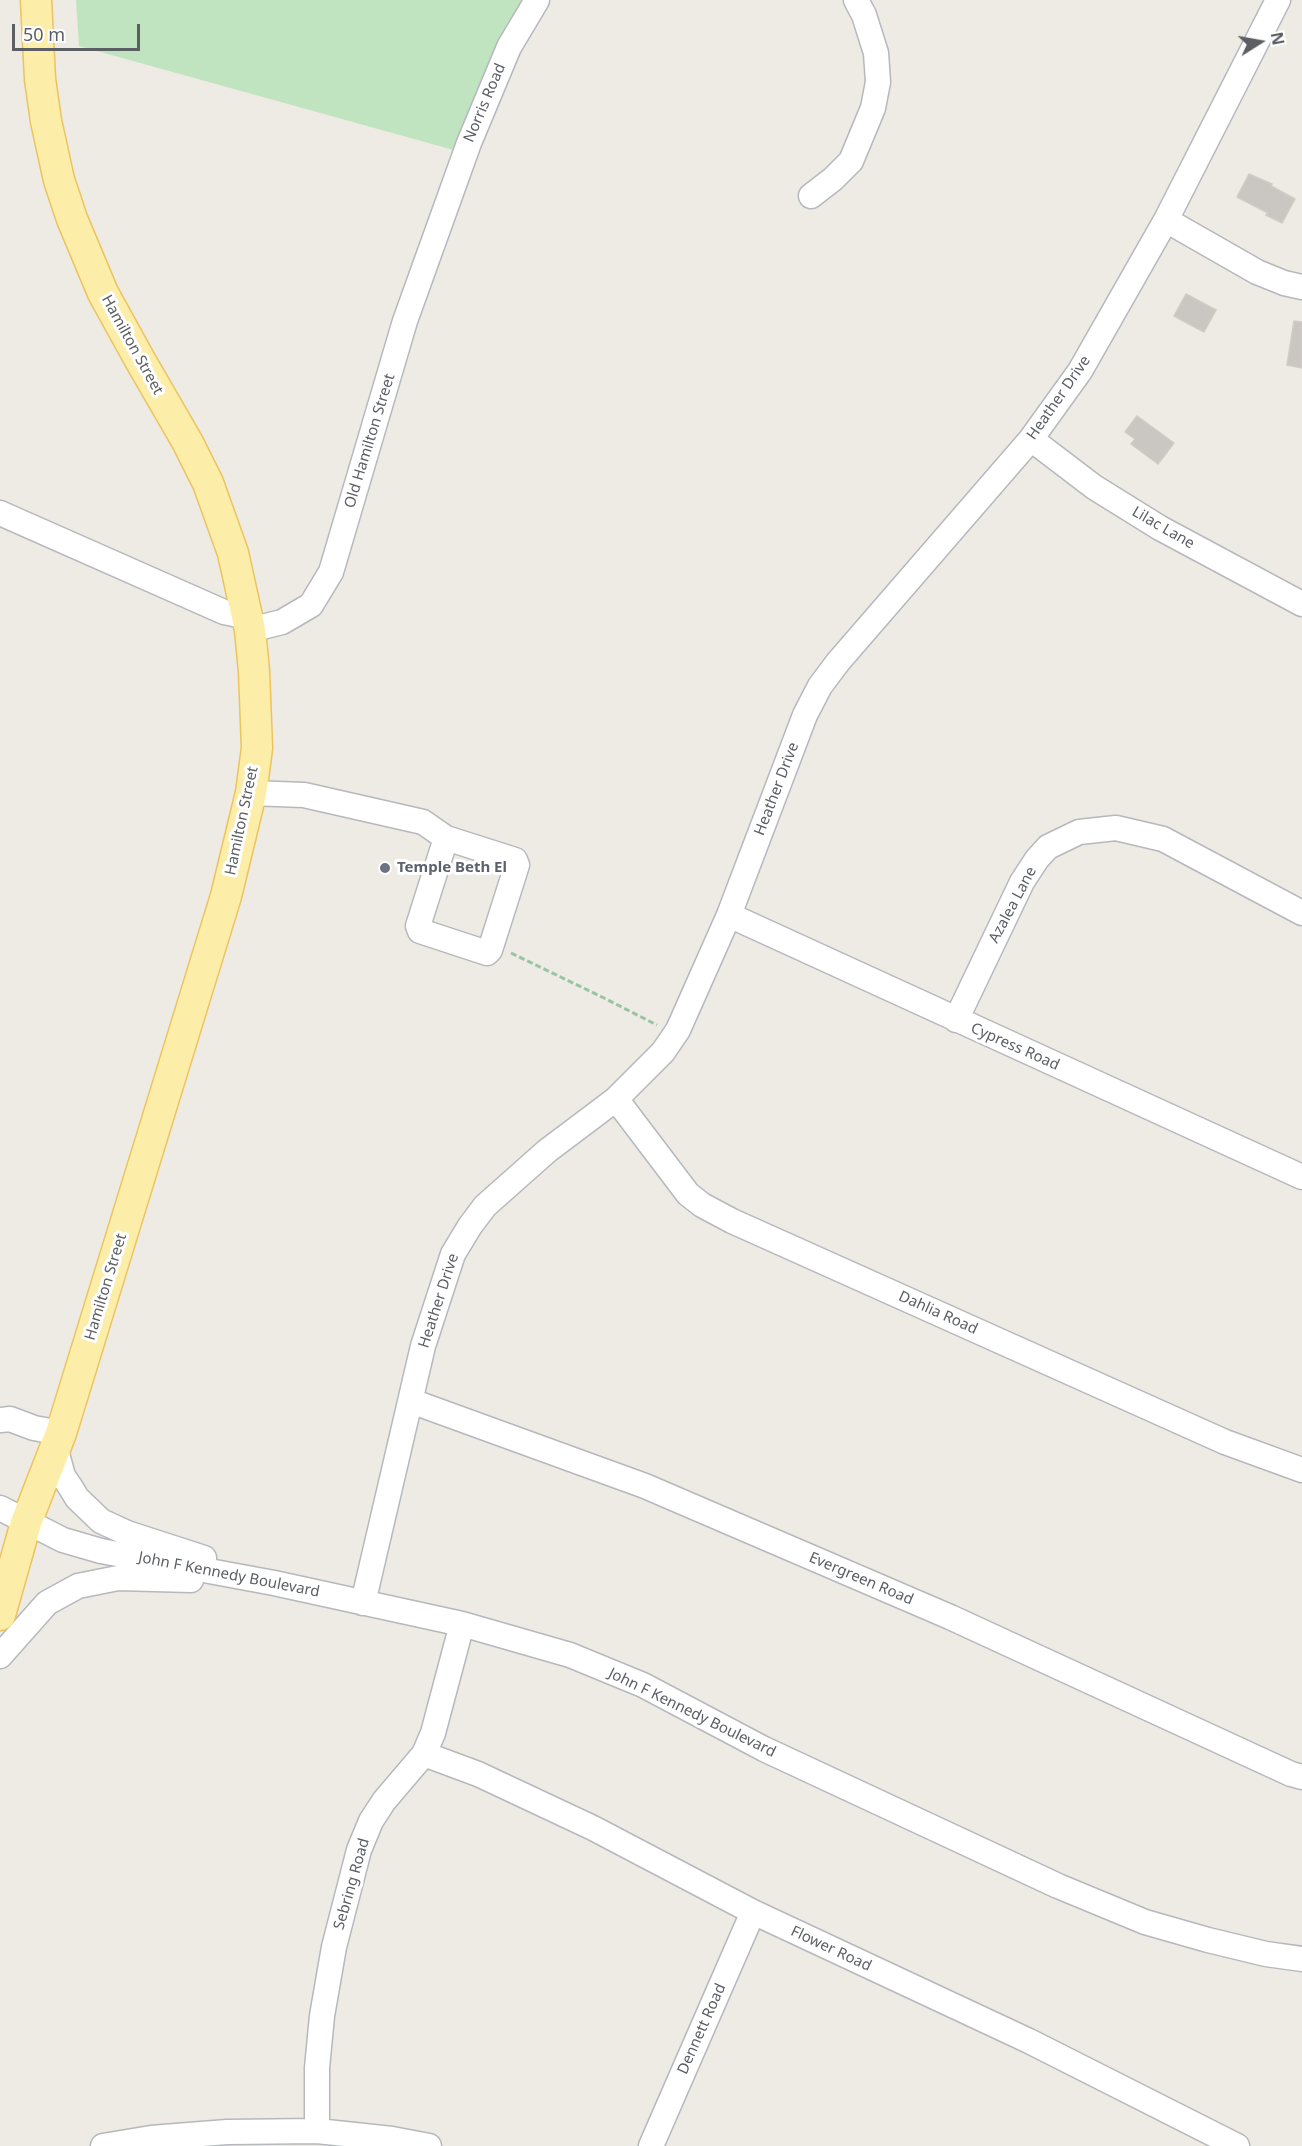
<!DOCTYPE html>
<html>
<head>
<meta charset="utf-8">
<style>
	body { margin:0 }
	#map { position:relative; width:1302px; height:2146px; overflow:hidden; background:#edebe3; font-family:"Noto Sans",sans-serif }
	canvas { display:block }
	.north { position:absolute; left:1230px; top:12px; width:60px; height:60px; -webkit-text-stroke:4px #fff; paint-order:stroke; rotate:79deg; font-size:16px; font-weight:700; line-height:24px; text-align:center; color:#5b5e63 }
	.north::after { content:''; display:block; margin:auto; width:21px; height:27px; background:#5b5e63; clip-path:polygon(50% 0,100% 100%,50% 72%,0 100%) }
	.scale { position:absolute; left:12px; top:24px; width:128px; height:27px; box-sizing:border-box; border:3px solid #5b5e63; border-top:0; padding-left:8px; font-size:18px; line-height:21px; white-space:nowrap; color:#5b5e63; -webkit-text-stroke:4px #fff; paint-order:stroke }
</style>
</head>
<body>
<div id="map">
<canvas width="1302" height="2146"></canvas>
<div class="north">N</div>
<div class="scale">50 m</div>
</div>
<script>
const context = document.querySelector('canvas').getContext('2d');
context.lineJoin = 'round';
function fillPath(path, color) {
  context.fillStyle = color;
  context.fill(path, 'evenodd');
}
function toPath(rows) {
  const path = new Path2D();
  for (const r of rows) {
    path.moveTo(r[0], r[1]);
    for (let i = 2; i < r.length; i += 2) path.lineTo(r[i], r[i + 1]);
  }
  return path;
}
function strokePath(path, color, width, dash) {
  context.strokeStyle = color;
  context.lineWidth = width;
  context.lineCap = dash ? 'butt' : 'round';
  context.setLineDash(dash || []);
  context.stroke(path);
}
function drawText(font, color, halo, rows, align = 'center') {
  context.font = font + ' "Noto Sans",sans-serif';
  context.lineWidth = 6;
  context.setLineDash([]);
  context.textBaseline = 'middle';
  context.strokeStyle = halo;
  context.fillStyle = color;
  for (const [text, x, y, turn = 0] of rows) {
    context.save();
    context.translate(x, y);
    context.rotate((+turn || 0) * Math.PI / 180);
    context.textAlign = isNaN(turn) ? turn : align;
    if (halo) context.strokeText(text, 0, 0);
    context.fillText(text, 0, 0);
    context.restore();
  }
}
const green = toPath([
	[76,0,545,0,468,154,79,46]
]);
const building = toPath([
	[1249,174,1272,184,1271,186,1295,199,1282,223,1266,215,1268,213,1237,197,1249,174],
	[1186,294,1216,310,1204,332,1174,316,1186,294],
	[1294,321,1302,322,1302,368,1287,365,1294,321],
	[1137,416,1174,443,1158,464,1131,444,1135,439,1125,432,1137,416]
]);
const path = toPath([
	[511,953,602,997,657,1025]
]);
const minor = toPath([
	[811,196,833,179,851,161,873,108,878,82,876,53,864,15,856,0],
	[1166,220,1257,272,1284,283,1302,287],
	[1031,439,1094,487,1160,528,1302,604],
	[0,513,224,612,248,617],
	[250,630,282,622,311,605,331,572,405,321,469,143,509,47,537,0],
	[251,793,304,795,423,822,446,838,515,860,517,865,490,950,487,953,420,931,418,926,446,838],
	[729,915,1302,1177],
	[956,1020,1022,882,1037,859,1048,847,1079,832,1116,828,1163,839,1302,913],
	[616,1099,688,1194,702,1205,732,1221,1225,1442,1302,1470],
	[411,1401,645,1486,950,1617,1291,1774,1302,1777],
	[0,1420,10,1419,34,1428,61,1433],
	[56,1450,63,1476,71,1488,77,1498,101,1521,127,1533,204,1558],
	[0,1508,63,1540,101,1551,274,1583,462,1624,570,1655,643,1685,764,1749,1058,1886,1145,1922,1208,1940,1266,1954,1302,1959],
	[363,1603,423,1346,453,1254,470,1226,485,1206,547,1151,616,1099,663,1052,678,1030,729,915,805,715,820,686,838,662,1031,439,1080,371,1166,220,1278,0],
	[0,1656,47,1603,78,1586,118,1578,191,1580],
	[424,1754,478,1774,593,1828,753,1912,1029,2041,1237,2146],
	[317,2131,317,2068,322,2016,334,1947,359,1850,371,1821,384,1801,424,1754,433,1733,462,1624],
	[103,2146,151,2138,227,2132,317,2131,392,2139,429,2146],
	[651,2146,753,1912]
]);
const major = toPath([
	[0,1615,26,1523,61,1433,226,896,251,793,257,748,254,671,250,630,233,553,208,483,188,443,140,360,103,293,72,219,59,180,46,121,40,79,36,0]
]);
const markers = [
	[385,868,6,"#6b7280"]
];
const streetNames = [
	["Norris Road",485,103,-67],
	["Hamilton Street",132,345,61],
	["Heather Drive",1059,398,-55],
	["Old Hamilton Street",370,441,-73],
	["Lilac Lane",1163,528,30],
	["Heather Drive",777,789,-69],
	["Hamilton Street",242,821,-78],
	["Azalea Lane",1013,905,-62],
	["Cypress Road",1015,1047,24],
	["Hamilton Street",106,1287,-73],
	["Heather Drive",439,1301,-72],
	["Dahlia Road",938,1313,24],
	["John F Kennedy Boulevard",229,1575,11],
	["Evergreen Road",861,1579,23],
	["John F Kennedy Boulevard",692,1713,26],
	["Sebring Road",352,1884,-74],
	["Flower Road",831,1949,25],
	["Dennett Road",702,2029,-66]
];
const worshipNames = [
	["Temple Beth El",397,868]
];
fillPath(green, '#c0e4c0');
fillPath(building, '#cac7c2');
strokePath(building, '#d1ccc1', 1.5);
strokePath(minor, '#b5b8bd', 27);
strokePath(major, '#ecc35d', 33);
strokePath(path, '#99c4a5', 3, [6, 3]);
strokePath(minor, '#fff', 24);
strokePath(major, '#fceea9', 30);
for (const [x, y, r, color] of markers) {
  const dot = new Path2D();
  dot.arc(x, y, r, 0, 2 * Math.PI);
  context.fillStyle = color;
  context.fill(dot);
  strokePath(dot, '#fff', 2);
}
drawText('15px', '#5b5e63', '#fff', streetNames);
drawText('bold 15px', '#5b616d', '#fff', worshipNames, 'left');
</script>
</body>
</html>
